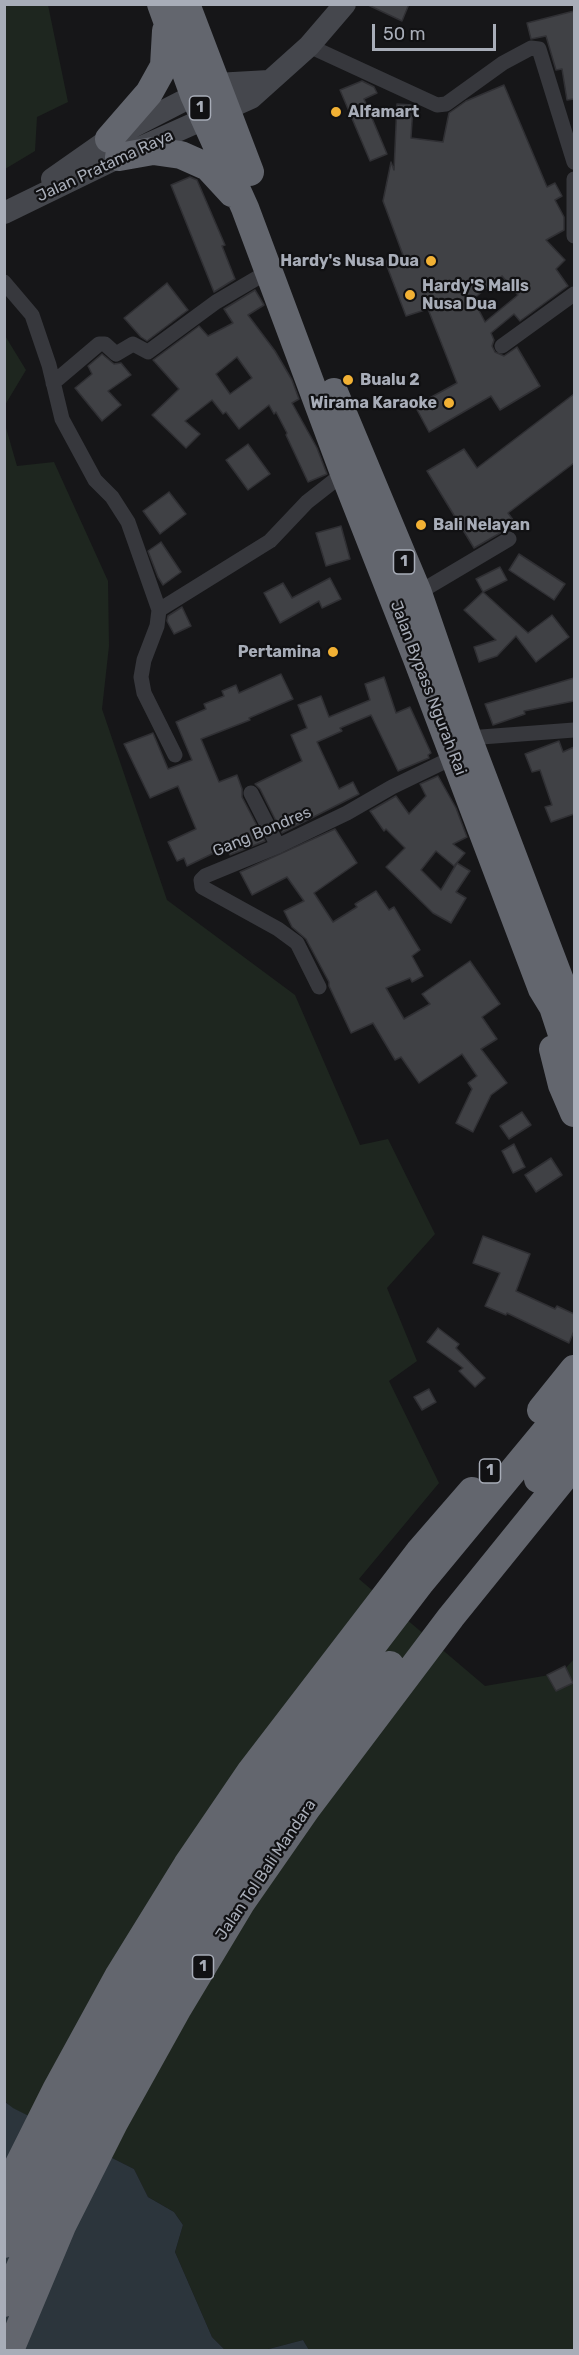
<!DOCTYPE html>
<html>
<head>
<meta charset="utf-8">
<style>
	body { margin:0 }
	#map { position:relative; width:579px; height:2355px; overflow:hidden; background:#161618; font-family:Rubik,sans-serif }
	canvas { display:block }
	.frame { position:absolute; inset:0; border:6px solid #a8adb8; pointer-events:none }
	.scale { position:absolute; left:372px; top:24px; width:124px; height:27px; box-sizing:border-box; border:3px solid #a8adb8; border-top:0; padding-left:8px; font-size:18px; line-height:21px; white-space:nowrap; color:#a8adb8; -webkit-text-stroke:4px #111113; paint-order:stroke }
</style>
</head>
<body>
<div id="map">
<canvas width="579" height="2355"></canvas>
<div class="frame"></div>
<div class="scale">50 m</div>
</div>
<script>
const context = document.querySelector('canvas').getContext('2d');
context.lineJoin = 'round';
function fillPath(path, color) {
  context.fillStyle = color;
  context.fill(path, 'evenodd');
}
function toPath(rows) {
  const path = new Path2D();
  for (const r of rows) {
    path.moveTo(r[0], r[1]);
    for (let i = 2; i < r.length; i += 2) path.lineTo(r[i], r[i + 1]);
  }
  return path;
}
function strokePath(path, color, width, dash) {
  context.strokeStyle = color;
  context.lineWidth = width;
  context.lineCap = dash ? 'butt' : 'round';
  context.setLineDash(dash || []);
  context.stroke(path);
}
function drawText(font, color, halo, rows, align = 'center') {
  context.font = font + ' Rubik,sans-serif';
  context.lineWidth = 4.5;
  context.setLineDash([]);
  context.textBaseline = 'middle';
  context.strokeStyle = halo;
  context.fillStyle = color;
  for (const [text, x, y, turn = 0] of rows) {
    context.save();
    context.translate(x, y);
    context.rotate((+turn || 0) * Math.PI / 180);
    context.textAlign = isNaN(turn) ? turn : align;
    if (halo) context.strokeText(text, 0, 0);
    context.fillText(text, 0, 0);
    context.restore();
  }
}
const green = toPath([
	[5,4,48,5,68,102,37,117,35,151,5,169],
	[4,334,26,370,5,405,4,405],
	[4,421,17,466,54,462,108,581,109,646,102,709,167,900,295,995,360,1145,388,1139,435,1234,387,1288,417,1361,389,1381,439,1483,359,1579,485,1686,561,1673,574,1659,574,2350,309,2350,303,2340,265,2350,225,2350,212,2337,175,2252,183,2225,174,2212,148,2197,134,2169,12,2108,5,2101]
]);
const water = toPath([
	[4,2101,13,2108,134,2169,148,2197,174,2212,183,2225,175,2252,212,2337,225,2350,5,2350],
	[303,2340,309,2350,265,2350]
]);
const building = toPath([
	[366,4,409,4,402,21,366,4],
	[574,11,574,99,567,100,562,69,556,70,546,36,531,39,527,23,574,11],
	[362,81,374,87,377,93,364,99,387,154,370,161,340,90,362,81],
	[504,85,547,187,555,183,562,196,555,200,564,217,564,230,546,240,565,260,556,269,568,286,520,321,514,314,491,333,494,340,492,346,495,352,504,356,517,347,540,386,500,410,491,396,429,432,415,406,457,383,428,309,406,316,385,261,403,255,383,201,391,162,394,170,397,104,413,105,411,138,443,142,449,113,466,101,504,85],
	[502,276,518,295,485,322,473,299,502,276],
	[190,177,197,180,225,245,222,246,235,279,214,292,171,185,190,177],
	[167,283,188,310,147,341,141,337,124,318,167,283],
	[255,290,264,305,248,315,275,351,292,380,299,399,292,403,317,448,327,474,308,482,286,435,287,433,276,412,274,414,269,405,239,429,226,412,223,414,212,400,185,421,200,434,186,448,152,415,179,389,153,360,199,326,208,336,233,323,224,309,255,290],
	[237,357,252,378,230,394,216,374,237,357],
	[102,354,114,364,121,363,131,375,108,391,121,405,102,421,75,388,92,374,88,366,102,354],
	[574,394,574,463,508,513,516,524,474,548,427,471,464,449,477,468,574,394],
	[248,444,270,474,248,490,226,460,248,444],
	[169,492,186,514,160,534,143,511,169,492],
	[341,526,350,559,326,566,316,533,341,526],
	[161,542,181,572,163,585,158,577,148,551,161,542],
	[519,554,565,584,554,600,509,570,519,554],
	[500,567,507,580,483,592,528,633,552,615,569,637,536,662,516,636,497,656,479,662,474,647,496,640,464,610,483,592,476,579,500,567],
	[330,578,341,599,322,608,319,601,280,623,264,593,283,583,292,598,330,578],
	[182,607,191,626,174,634,167,621,168,616,182,607],
	[281,674,293,699,249,718,250,720,201,739,219,782,237,775,242,789,242,797,265,841,230,855,228,851,224,853,222,849,187,866,184,858,177,861,168,842,196,829,178,786,150,798,124,744,153,733,168,769,192,760,176,722,206,709,204,704,224,696,222,691,236,685,239,693,281,674],
	[384,677,396,713,410,707,431,753,428,755,429,758,398,771,371,715,340,728,342,731,317,742,339,789,353,782,359,794,282,833,260,789,255,784,302,761,291,735,307,728,298,705,321,696,329,717,370,700,365,684,384,677],
	[574,678,574,701,524,711,525,714,493,725,485,704,574,678],
	[559,741,563,752,574,747,574,814,551,822,545,807,552,805,540,770,532,772,525,754,559,741],
	[438,776,456,808,467,837,453,844,465,853,454,866,436,851,421,870,441,890,457,863,470,871,456,892,466,898,451,923,433,913,386,867,405,848,386,829,384,831,370,811,396,796,409,814,426,796,420,784,438,776],
	[335,829,357,863,314,893,333,922,357,907,355,904,376,891,389,910,394,907,420,950,412,956,423,976,412,982,410,978,386,988,404,1019,430,1004,422,994,470,961,500,1004,482,1017,497,1039,481,1049,507,1083,491,1095,473,1132,456,1123,472,1089,468,1083,477,1076,462,1054,419,1083,401,1057,395,1060,373,1023,351,1033,329,986,329,982,306,939,292,927,284,911,304,901,287,877,252,895,240,872,335,829],
	[522,1112,531,1125,509,1139,500,1126,522,1112],
	[514,1144,525,1167,513,1173,502,1151,514,1144],
	[551,1158,562,1175,536,1192,525,1175,551,1158],
	[483,1236,530,1254,516,1291,555,1309,557,1306,574,1314,574,1331,569,1343,507,1313,506,1315,485,1306,500,1273,473,1263,483,1236],
	[438,1328,459,1344,456,1348,485,1378,475,1387,459,1371,463,1368,427,1342,438,1328],
	[429,1389,436,1402,422,1410,414,1397,429,1389],
	[565,1666,573,1683,556,1691,547,1675,565,1666]
]);
const street = toPath([
	[309,46,437,105,446,104,503,63,531,48,539,49,574,162],
	[574,179,574,236],
	[4,282,32,315,49,365,62,419,95,480,112,497,128,522,159,610,157,626,144,660,141,677,144,693,175,755],
	[502,346,574,294],
	[53,383,99,344,105,344,116,354,133,344,148,352,216,302,269,271],
	[418,593,509,539],
	[159,610,270,541,307,502,344,473],
	[468,738,574,730],
	[251,793,278,846],
	[319,987,297,943,278,929,202,887,201,880,205,876,278,846,347,813,392,787,454,757]
]);
const secondary = toPath([
	[52,179,109,139,216,84,269,81],
	[4,213,119,157,251,98,309,46,345,4]
]);
const highway = toPath([
	[161,4,194,95,245,208,344,473,417,659,542,989,553,1007,574,1071],
	[186,4,250,172],
	[109,139,149,93,164,66,166,31],
	[119,157,153,151,181,155,208,167,232,193],
	[334,392,418,593,468,738,574,1017],
	[553,1049,562,1085,574,1113],
	[541,1410,574,1369],
	[538,1479,574,1434],
	[4,2194,56,2090,119,1975,187,1865,251,1771,419,1552,472,1491],
	[4,2244,74,2100,137,1985,204,1877,268,1782,421,1582,574,1397],
	[4,2303,43,2216,94,2112,158,1997,224,1890,290,1796,390,1665],
	[10,2350,62,2226,114,2123,178,2008,241,1903,307,1808,451,1617,574,1465]
]);
const markers = [
	[336,112,6,"#f2b134"],
	[431,261,6,"#f2b134"],
	[410,295,6,"#f2b134"],
	[348,380,6,"#f2b134"],
	[449,403,6,"#f2b134"],
	[421,525,6,"#f2b134"],
	[333,652,6,"#f2b134"]
];
const shields = [
	[200,108,21],
	[404,562,21],
	[490,1471,21],
	[203,1967,21]
];
const shieldNames = [
	["1",200,108],
	["1",404,562],
	["1",490,1471],
	["1",203,1967]
];
const poiNames = [
	["Alfamart",348,112],
	["Hardy's Nusa Dua",419,261,"right"],
	["Hardy'S Malls",422,286],
	["Nusa Dua",422,304],
	["Bualu 2",360,380],
	["Wirama Karaoke",437,403,"right"],
	["Bali Nelayan",433,525],
	["Pertamina",321,652,"right"]
];
const streetNames = [
	["Jalan Pratama Raya",105,166,-25],
	["Jalan Bypass Ngurah Rai",428,688,69],
	["Gang Bondres",262,832,-23],
	["Jalan Tol Bali Mandara",266,1870,-56]
];
fillPath(green, '#1e261f');
fillPath(water, '#2c353c');
fillPath(building, '#404145');
strokePath(building, '#303034', 1.5);
strokePath(street, '#37383d', 15);
strokePath(secondary, '#45474d', 22);
strokePath(highway, '#63666e', 28);
for (const [x, y, r, color] of markers) {
  const dot = new Path2D();
  dot.arc(x, y, r, 0, 2 * Math.PI);
  context.fillStyle = color;
  context.fill(dot);
  strokePath(dot, '#111113', 2);
}
for (const [x, y, w] of shields) {
  const box = new Path2D();
  box.roundRect(x - w / 2, y - 12, w, 24, 4.5);
  context.fillStyle = '#111113';
  context.fill(box);
  strokePath(box, '#a8adb8', 1.5);
}
drawText('bold 15px', '#a8adb8', null, shieldNames);
drawText('bold 16px', '#a8adb8', '#111113', poiNames, 'left');
drawText('16px', '#a8adb8', '#111113', streetNames);
</script>
</body>
</html>
